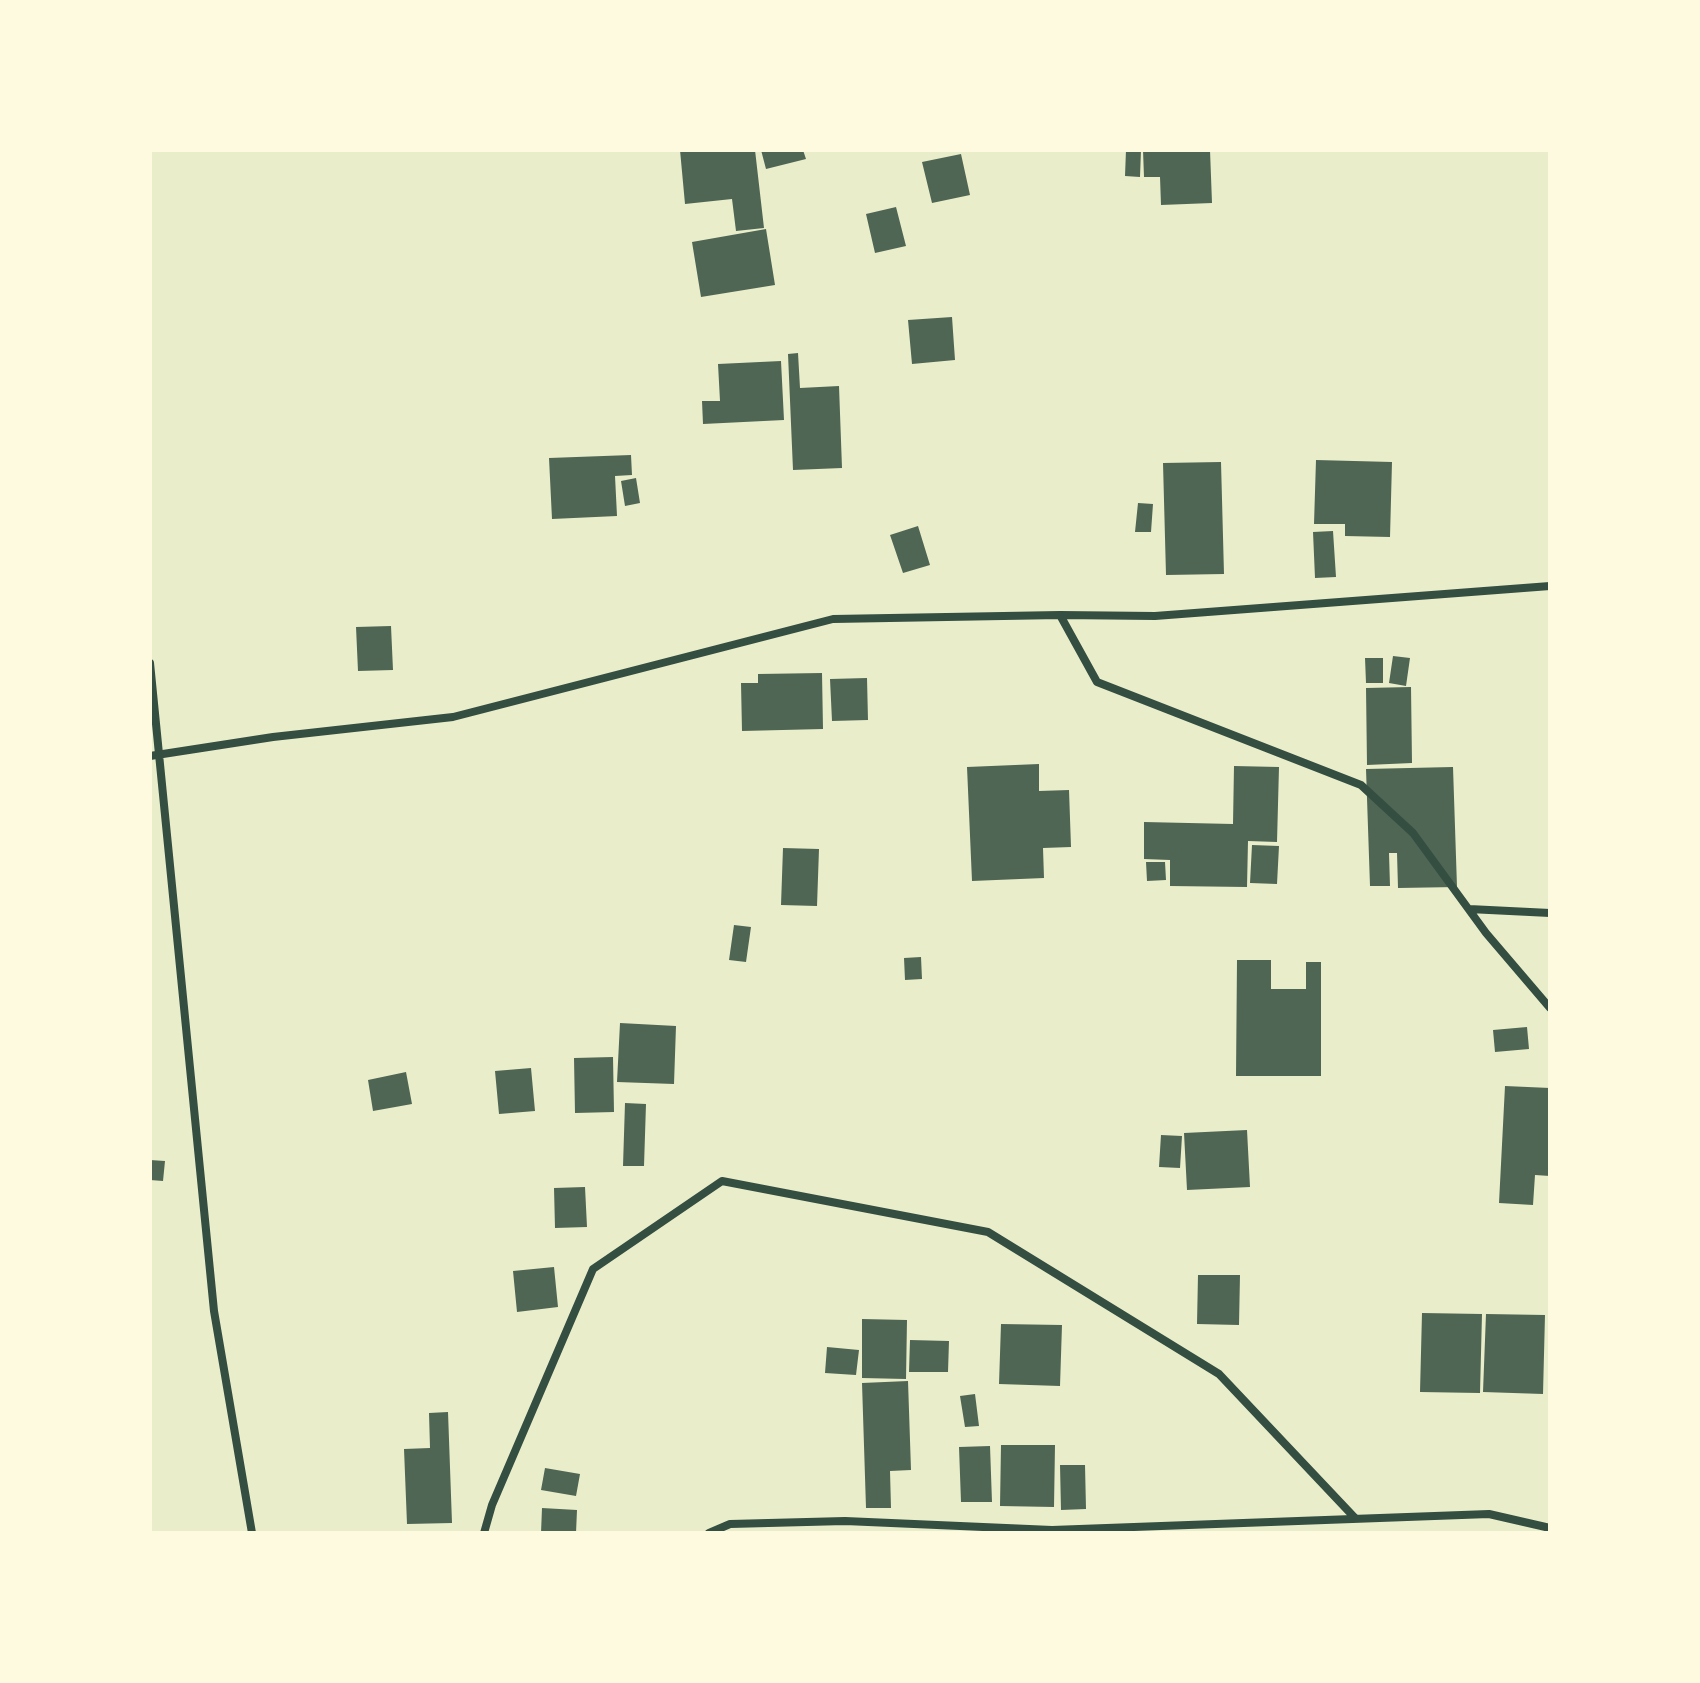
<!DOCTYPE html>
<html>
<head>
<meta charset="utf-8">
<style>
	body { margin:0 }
	#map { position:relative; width:1700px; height:1683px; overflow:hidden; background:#e9edc9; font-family:Rubik,sans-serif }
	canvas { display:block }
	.frame { position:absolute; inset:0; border:152px solid #fefae0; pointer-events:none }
</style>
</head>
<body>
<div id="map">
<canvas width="1700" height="1683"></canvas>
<div class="frame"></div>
</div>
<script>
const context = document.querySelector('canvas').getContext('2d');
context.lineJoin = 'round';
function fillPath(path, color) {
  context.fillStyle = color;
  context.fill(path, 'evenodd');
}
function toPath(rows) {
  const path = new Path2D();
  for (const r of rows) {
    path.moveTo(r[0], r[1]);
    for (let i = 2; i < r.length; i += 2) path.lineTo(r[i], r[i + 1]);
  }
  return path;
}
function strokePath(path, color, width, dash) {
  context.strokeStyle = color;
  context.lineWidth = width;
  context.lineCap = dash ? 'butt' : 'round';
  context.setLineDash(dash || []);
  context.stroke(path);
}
const building = toPath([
	[680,150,755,150,764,228,736,231,732,199,685,204],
	[761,150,803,150,806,159,766,169],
	[1126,150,1141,150,1140,177,1125,176],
	[1143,150,1210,150,1212,203,1161,205,1160,177,1144,177],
	[961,154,970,195,932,203,922,162],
	[896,207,906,246,875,253,866,214],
	[766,229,775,285,701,297,692,242],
	[952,317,955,360,912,364,908,320],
	[798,353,800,388,839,386,842,468,793,470,788,354],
	[781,361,784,420,703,424,702,401,720,401,718,364],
	[631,455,632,475,615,476,617,516,552,519,549,458],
	[1316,460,1392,462,1390,537,1345,536,1345,524,1314,524],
	[1221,462,1224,574,1166,575,1163,463],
	[636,478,640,503,625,506,621,481],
	[1138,503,1153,504,1151,532,1135,532],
	[918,526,930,565,903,573,890,535],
	[1333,531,1336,577,1315,578,1313,532],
	[391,626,393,670,358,671,356,627],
	[1393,656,1410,658,1406,686,1389,683],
	[1365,658,1383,658,1383,683,1366,683],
	[822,673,823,729,742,731,741,683,758,683,758,674],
	[867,678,868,720,832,721,830,679],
	[1411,687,1412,763,1367,765,1366,688],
	[1039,764,1039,791,1069,790,1071,847,1043,848,1044,878,972,881,967,767],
	[1234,766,1279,767,1277,842,1248,841,1247,887,1170,886,1170,860,1144,859,1144,822,1233,824],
	[1453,767,1457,887,1398,888,1397,853,1389,853,1390,886,1370,886,1366,769],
	[1252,845,1279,846,1277,884,1250,883],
	[783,848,819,849,817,906,781,905],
	[1146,862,1165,862,1166,880,1147,881],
	[734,925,751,927,746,962,729,960],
	[921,957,922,979,905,980,904,958],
	[1237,960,1271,960,1271,989,1306,989,1306,962,1321,962,1321,1076,1236,1076],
	[620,1023,676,1026,674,1084,617,1082],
	[1527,1027,1529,1049,1495,1052,1493,1030],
	[613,1057,614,1112,575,1113,574,1058],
	[531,1068,535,1111,499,1114,495,1071],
	[406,1072,412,1104,373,1111,368,1080],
	[1505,1086,1550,1088,1550,1176,1535,1175,1533,1205,1499,1203],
	[625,1103,646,1104,644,1166,623,1166],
	[1247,1130,1250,1187,1187,1190,1184,1133],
	[1161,1135,1182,1136,1180,1168,1159,1167],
	[150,1160,165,1161,163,1181,150,1180],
	[585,1187,587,1227,555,1228,554,1188],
	[554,1267,558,1307,517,1312,513,1271],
	[1198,1275,1240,1275,1239,1325,1197,1324],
	[1422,1313,1482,1314,1480,1393,1420,1392],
	[1486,1314,1545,1315,1543,1394,1483,1392],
	[862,1319,907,1320,906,1379,862,1378],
	[1001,1324,1062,1325,1060,1386,999,1384],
	[910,1340,949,1341,948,1372,909,1372],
	[827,1347,859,1350,856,1375,825,1373],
	[908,1381,911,1470,890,1471,891,1508,866,1508,862,1383],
	[975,1394,979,1426,965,1427,960,1396],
	[448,1412,452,1523,407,1524,404,1449,430,1448,429,1413],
	[1001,1445,1055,1445,1054,1507,1000,1506],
	[990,1446,992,1502,961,1502,959,1447],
	[1060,1465,1085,1465,1086,1509,1061,1510],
	[545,1468,580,1474,576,1496,541,1490],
	[542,1508,577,1510,576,1533,541,1533]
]);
const minor = toPath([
	[1060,615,1155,616,1550,586],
	[150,663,214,1311,252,1533],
	[150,756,273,737,453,717,833,619,1060,615,1097,682,1361,785,1413,833,1486,933,1550,1008],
	[1469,909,1550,913],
	[484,1533,492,1505,593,1269,722,1181,988,1232,1219,1374,1355,1518],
	[709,1533,730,1524,845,1521,1052,1530,1489,1514,1550,1528]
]);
fillPath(building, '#4f6655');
strokePath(minor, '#344e41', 8);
</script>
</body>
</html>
